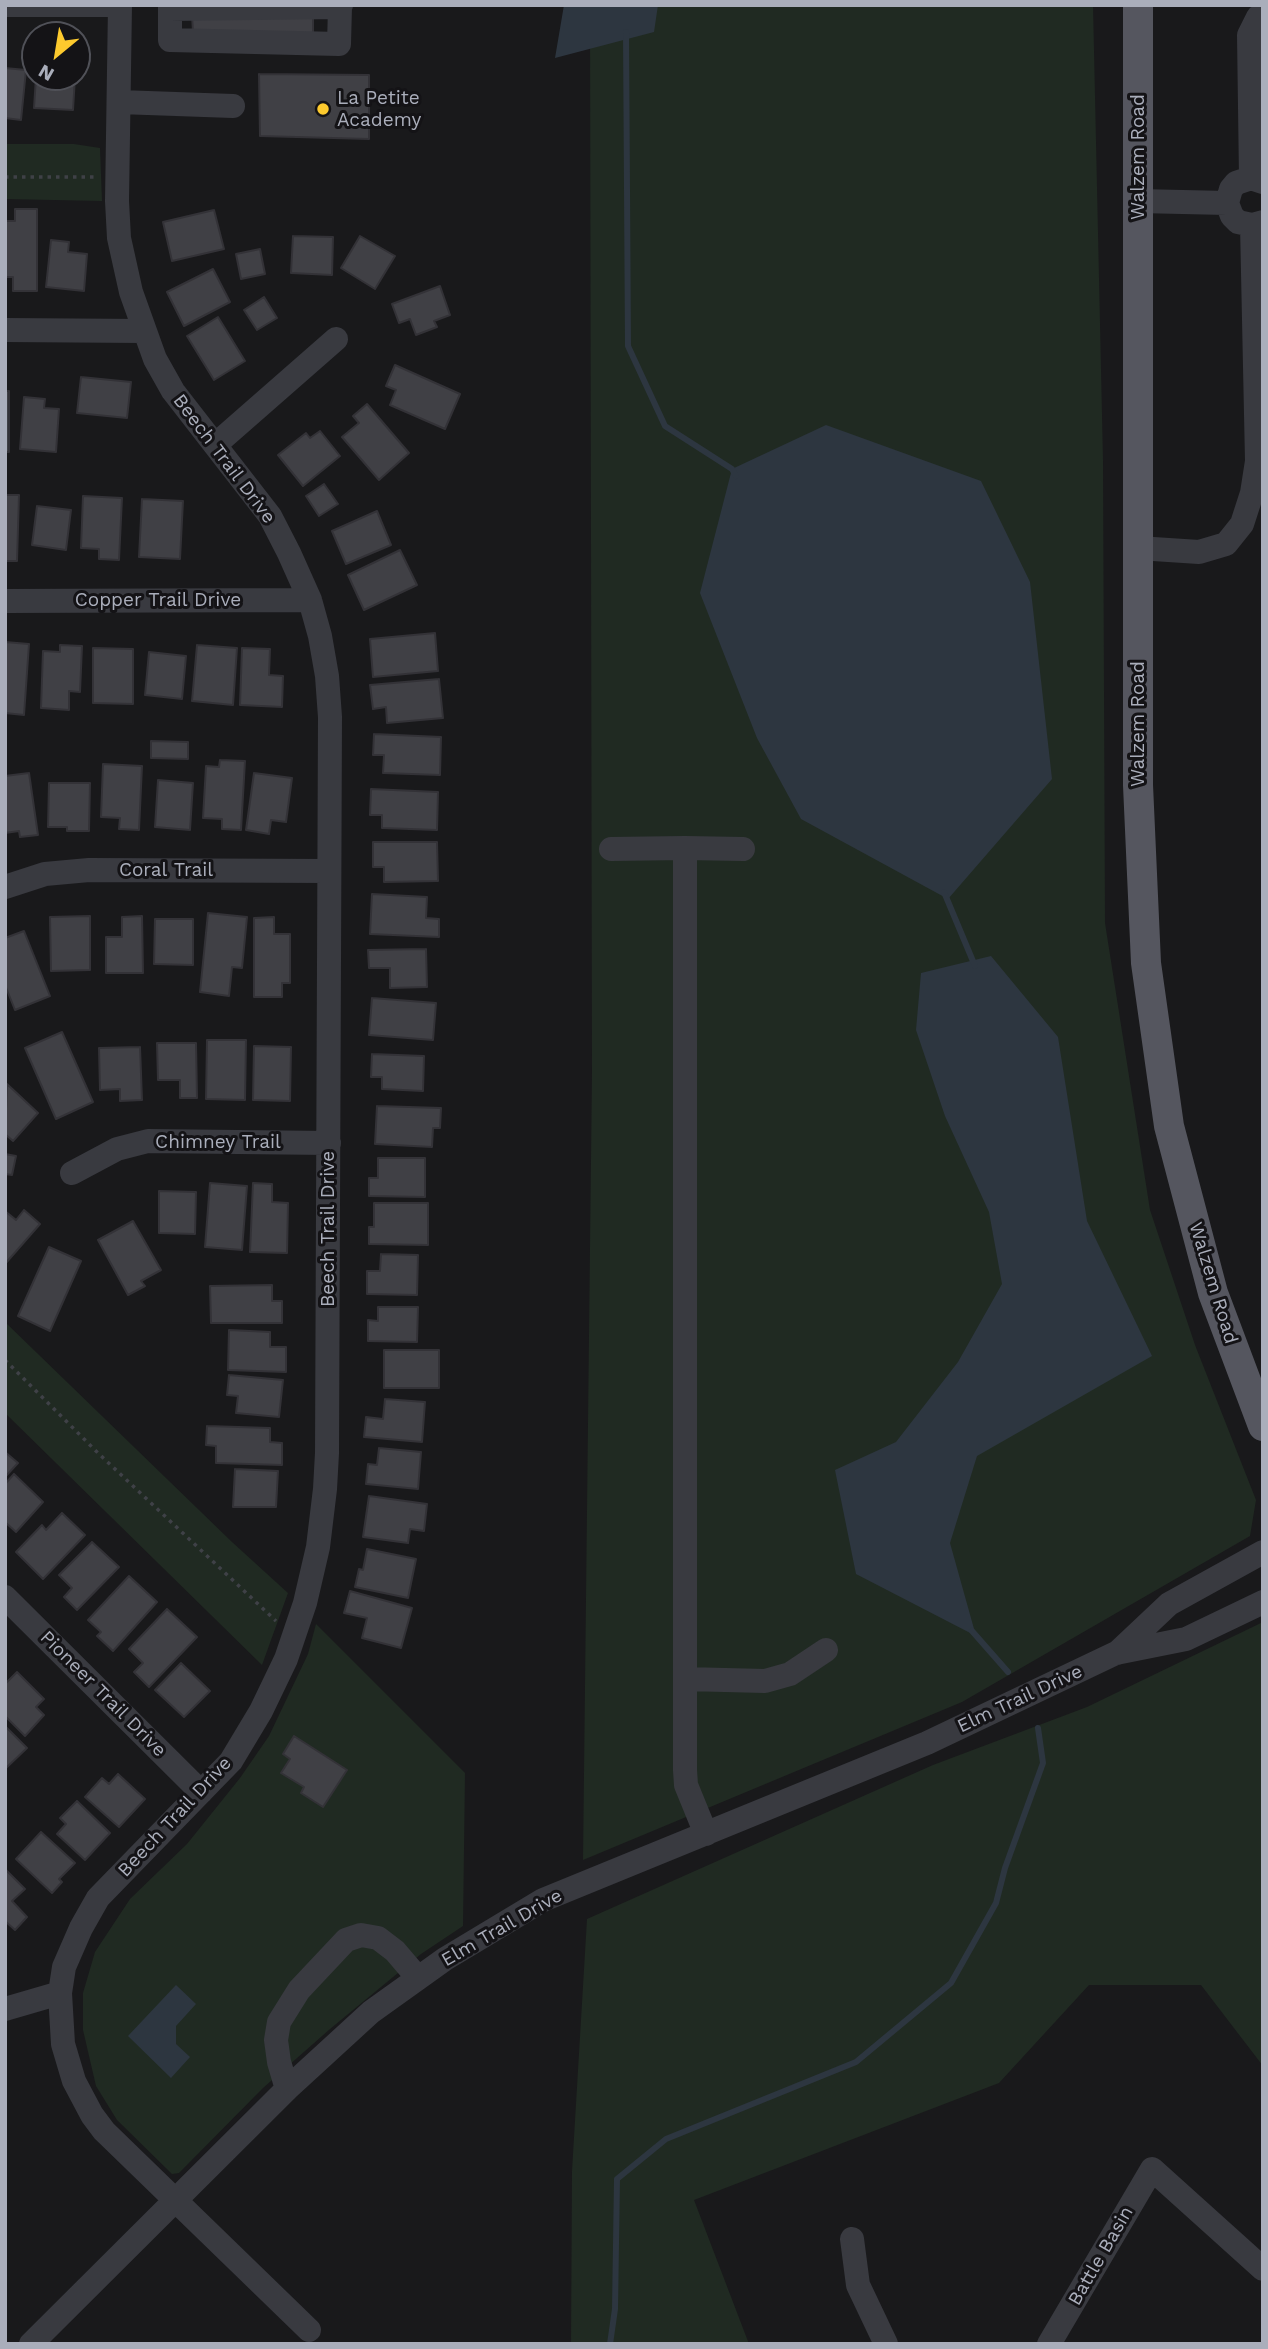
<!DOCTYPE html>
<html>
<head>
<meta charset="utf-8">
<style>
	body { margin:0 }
	#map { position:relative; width:1268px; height:2349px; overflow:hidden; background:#19191b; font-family:"Work Sans",sans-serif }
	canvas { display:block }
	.frame { position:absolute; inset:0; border:7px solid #aaaebb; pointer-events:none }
	.north { position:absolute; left:21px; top:21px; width:70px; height:70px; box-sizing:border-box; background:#141316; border:2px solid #505158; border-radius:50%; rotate:210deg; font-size:19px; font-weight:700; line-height:28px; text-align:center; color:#aaaebb }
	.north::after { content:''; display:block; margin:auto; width:24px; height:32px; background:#fdca2e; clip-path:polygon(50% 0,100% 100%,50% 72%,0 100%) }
</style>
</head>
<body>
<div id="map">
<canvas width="1268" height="2349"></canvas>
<div class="frame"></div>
<div class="north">N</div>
</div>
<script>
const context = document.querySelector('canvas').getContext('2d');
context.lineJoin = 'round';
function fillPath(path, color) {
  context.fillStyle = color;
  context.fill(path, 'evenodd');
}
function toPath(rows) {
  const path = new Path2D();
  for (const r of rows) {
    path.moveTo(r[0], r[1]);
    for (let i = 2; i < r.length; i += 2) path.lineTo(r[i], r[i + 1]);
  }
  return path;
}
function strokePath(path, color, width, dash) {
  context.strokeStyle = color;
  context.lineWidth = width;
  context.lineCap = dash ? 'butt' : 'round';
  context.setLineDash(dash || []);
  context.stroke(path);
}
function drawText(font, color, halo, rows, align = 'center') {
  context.font = font + ' "Work Sans",sans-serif';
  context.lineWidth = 6;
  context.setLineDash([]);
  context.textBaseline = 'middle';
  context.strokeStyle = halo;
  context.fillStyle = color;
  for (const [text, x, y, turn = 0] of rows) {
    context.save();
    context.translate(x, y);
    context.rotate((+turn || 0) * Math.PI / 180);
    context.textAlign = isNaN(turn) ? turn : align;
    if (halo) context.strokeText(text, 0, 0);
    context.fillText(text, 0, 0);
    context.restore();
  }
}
const green = toPath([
	[590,5,1093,5,1103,460,1105,923,1150,1210,1195,1345,1256,1500,1250,1536,962,1702,583,1860,592,1072],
	[5,144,74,144,100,148,102,201,5,199],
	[5,1322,232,1542,288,1593,262,1665,5,1413],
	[1263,1622,1263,2066,1201,1985,1089,1985,999,2083,694,2200,749,2344,571,2344,572,2171,587,1919,933,1765,1087,1707],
	[316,1624,465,1773,463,1926,421,1954,330,2029,263,2088,179,2173,172,2174,117,2120,96,2086,83,2030,83,1993,95,1952,130,1899,187,1844,240,1778,269,1736,308,1654]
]);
const water = toPath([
	[564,5,658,5,654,32,555,58],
	[826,425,981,481,1030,582,1052,779,948,899,801,819,757,738,700,593,732,469],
	[991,956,1058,1037,1087,1221,1152,1356,977,1456,950,1543,976,1636,856,1574,835,1470,896,1442,958,1362,1002,1284,989,1212,945,1116,916,1030,921,973],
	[176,1985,196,2004,176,2026,176,2044,190,2057,171,2078,128,2036]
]);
const stream = toPath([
	[626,32,628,346,665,426,732,469,736,476],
	[944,892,975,966],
	[972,1631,1008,1672],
	[610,2344,615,2309,617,2179,666,2139,856,2062,951,1983,996,1903,1005,1868,1043,1763,1038,1728]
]);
const building = toPath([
	[192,15,313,17,313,35,193,32,192,15],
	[5,68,26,70,21,120,5,118,5,68],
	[259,74,369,75,369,139,260,136,259,74],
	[36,77,75,77,73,110,34,108,36,77],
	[15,209,37,209,37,291,13,291,13,277,5,277,5,221,15,221,15,209],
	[214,210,224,249,172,261,163,222,214,210],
	[293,236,333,237,332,275,291,273,293,236],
	[360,236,395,256,375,289,341,268,360,236],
	[51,240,69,242,68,252,87,254,84,291,46,287,51,240],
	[260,249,265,274,241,279,236,254,260,249],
	[213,269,230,302,184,326,167,292,213,269],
	[440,286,450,315,434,321,437,327,416,335,410,319,399,323,392,304,440,286],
	[264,297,277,318,257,330,244,310,264,297],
	[218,317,245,361,214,380,187,336,218,317],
	[395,365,460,394,445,429,390,405,396,390,386,386,395,365],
	[81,377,131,382,127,418,77,413,81,377],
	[5,391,9,391,9,452,5,452,5,391],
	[24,397,45,399,44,408,59,409,56,452,20,449,24,397],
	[367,404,409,453,379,480,342,437,359,423,353,416,367,404],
	[320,431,340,456,303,486,278,455,306,433,310,438,320,431],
	[324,484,338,504,319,516,306,496,324,484],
	[5,495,19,495,17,561,5,561,5,495],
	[83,496,122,498,119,560,99,559,99,549,81,548,83,496],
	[142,499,183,501,180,559,139,557,142,499],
	[37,506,71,510,66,550,32,545,37,506],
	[377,511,391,545,346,564,332,531,377,511],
	[400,550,417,585,364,610,348,575,400,550],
	[435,633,438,671,373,677,370,639,435,633],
	[5,642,29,644,24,715,5,713,5,642],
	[60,645,82,646,80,692,69,691,69,710,41,708,43,651,60,652,60,645],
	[197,645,237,648,233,705,192,701,197,645],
	[93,648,133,649,133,704,93,703,93,648],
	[242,648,270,649,269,675,283,676,282,707,240,705,242,648],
	[149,652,186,656,182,699,145,695,149,652],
	[439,679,443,718,387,723,386,707,373,709,370,685,439,679],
	[374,734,441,737,440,775,383,773,384,755,373,755,374,734],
	[151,741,188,742,188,759,151,758,151,741],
	[220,760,245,761,241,830,222,829,222,819,203,818,206,766,219,767,220,760],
	[103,764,142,766,139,830,119,829,120,818,101,817,103,764],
	[29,773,38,835,20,837,19,831,5,833,5,776,29,773],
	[254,773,292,778,286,822,271,820,269,834,246,830,254,773],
	[158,780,193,783,190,830,155,827,158,780],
	[49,783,90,783,89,831,67,831,67,827,48,827,49,783],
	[371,789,438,792,437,830,382,828,382,815,370,815,371,789],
	[373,842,437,842,438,881,384,882,384,867,373,867,373,842],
	[372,894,427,897,426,918,439,919,439,937,370,934,372,894],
	[208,913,247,917,242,968,232,967,229,996,200,992,208,913],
	[90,916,90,970,51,971,50,917,90,916],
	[142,916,143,973,106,973,106,937,122,937,122,917,142,916],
	[274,917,274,934,290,934,290,983,282,983,282,997,254,997,254,918,274,917],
	[155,919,193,919,193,965,154,964,155,919],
	[24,931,50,996,15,1010,5,985,5,938,24,931],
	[426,949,427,987,390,988,390,968,369,968,368,950,426,949],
	[372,998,436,1003,433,1040,369,1035,372,998],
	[62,1032,93,1102,56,1119,25,1048,62,1032],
	[207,1040,246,1040,245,1100,206,1099,207,1040],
	[157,1043,196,1043,197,1098,180,1098,180,1080,158,1080,157,1043],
	[254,1046,291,1047,290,1101,253,1100,254,1046],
	[140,1047,142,1100,120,1101,120,1089,100,1090,99,1048,140,1047],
	[372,1054,424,1056,423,1091,382,1089,382,1077,371,1077,372,1054],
	[7,1084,38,1113,13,1141,5,1134,7,1084],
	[377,1106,441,1108,440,1128,433,1128,432,1147,375,1144,377,1106],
	[5,1154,16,1156,12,1175,5,1174,5,1154],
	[378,1158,425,1158,425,1197,369,1196,369,1178,378,1178,378,1158],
	[210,1183,247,1186,242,1250,205,1247,210,1183],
	[253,1183,272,1184,272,1202,288,1203,287,1253,250,1252,253,1183],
	[159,1191,196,1192,195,1234,159,1233,159,1191],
	[374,1203,428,1203,428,1245,369,1244,369,1227,374,1227,374,1203],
	[24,1210,40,1224,5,1264,5,1211,16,1220,24,1210],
	[133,1221,161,1270,141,1281,145,1286,128,1295,98,1240,133,1221],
	[49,1247,81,1261,50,1331,18,1316,49,1247],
	[381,1254,418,1255,417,1295,367,1294,367,1271,380,1271,381,1254],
	[272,1285,272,1301,282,1301,282,1323,211,1323,210,1286,272,1285],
	[378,1307,418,1307,417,1342,368,1341,368,1320,378,1321,378,1307],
	[229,1330,270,1332,270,1347,286,1347,286,1372,228,1370,229,1330],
	[384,1350,439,1350,439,1388,384,1388,384,1350],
	[229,1375,283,1380,279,1417,236,1413,238,1396,227,1395,229,1375],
	[385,1399,425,1402,422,1442,364,1437,366,1417,383,1419,385,1399],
	[207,1426,270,1428,270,1442,282,1443,282,1465,216,1463,216,1446,206,1445,207,1426],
	[379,1448,421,1452,418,1489,366,1484,368,1464,377,1465,379,1448],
	[5,1452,18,1463,5,1477,5,1452],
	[235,1469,278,1471,276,1507,233,1507,235,1469],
	[14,1474,43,1502,16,1532,5,1522,5,1484,14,1474],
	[369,1496,427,1504,424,1531,410,1529,408,1543,363,1537,369,1496],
	[62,1513,85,1535,43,1579,16,1552,42,1525,46,1530,62,1513],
	[92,1542,119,1567,77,1610,64,1597,72,1588,59,1575,92,1542],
	[367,1549,416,1559,408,1598,355,1587,359,1569,363,1570,367,1549],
	[129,1576,157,1602,113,1651,97,1636,101,1632,88,1620,129,1576],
	[350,1591,412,1608,401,1648,362,1638,367,1618,344,1613,350,1591],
	[167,1609,197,1637,149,1687,134,1672,143,1663,129,1649,167,1609],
	[181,1663,210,1691,184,1717,155,1690,181,1663],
	[17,1672,44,1699,36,1707,44,1715,25,1736,5,1716,5,1684,17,1672],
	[5,1726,27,1748,5,1769,5,1726],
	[294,1736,347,1770,323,1807,301,1793,304,1787,281,1773,290,1759,283,1754,294,1736],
	[118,1774,145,1799,119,1827,85,1797,102,1778,109,1784,118,1774],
	[77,1801,110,1833,85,1860,57,1834,66,1824,60,1818,77,1801],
	[41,1832,75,1863,59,1879,62,1882,52,1893,16,1859,41,1832],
	[5,1869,25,1889,12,1901,27,1917,15,1930,5,1921,5,1869]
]);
const path = toPath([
	[5,177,98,177],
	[5,1360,98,1453,276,1621]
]);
const minor = toPath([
	[5,5,120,5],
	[120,5,117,201,119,238,131,292,155,359,173,391,270,516,289,553,310,600,320,636,327,676,330,717,327,1453,325,1489,318,1547,305,1603,286,1659,261,1711,231,1761,98,1898,81,1928,64,1967,60,1993,63,2044,74,2081,92,2115,104,2131,309,2330],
	[170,5,170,9,340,7,341,5],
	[170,9,170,40,339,44,340,7],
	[119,102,233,106],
	[1251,178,1249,35,1258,17,1263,15],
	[1263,182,1251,178,1236,183,1231,189,1227,203,1232,216,1238,222,1252,225,1263,222],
	[1138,201,1227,203],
	[1252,225,1257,461,1263,461],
	[5,330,143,331],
	[215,445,336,339],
	[1138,548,1199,552,1226,544,1242,524,1252,493,1257,461],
	[5,601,310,600],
	[685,848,743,849],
	[611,849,685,848,685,1770,686,1785,706,1834],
	[5,887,45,874,89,870,328,871],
	[72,1173,117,1149,148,1141,329,1143],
	[5,1597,201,1792],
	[1117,1653,1169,1604,1263,1552],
	[685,1679,765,1681,790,1674,826,1650],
	[5,2009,60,1993],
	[287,2089,279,2062,276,2040,279,2022,299,1990,346,1940,361,1935,378,1938,395,1951,418,1978],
	[852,2239,858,2285,886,2344],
	[31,2344,287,2089,371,2012,445,1959,543,1900,927,1743,1116,1653,1186,1639,1263,1602],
	[1049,2344,1152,2169,1263,2269]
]);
const major = toPath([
	[1138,5,1138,785,1146,963,1169,1126,1213,1293,1263,1426]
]);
const markers = [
	[323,109,7,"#fdca2e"]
];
const poiNames = [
	["La Petite",337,98],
	["Academy",337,120]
];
const streetNames = [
	["Walzem Road",1138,157,-90],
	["Beech Trail Drive",224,459,53],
	["Copper Trail Drive",158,600],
	["Walzem Road",1138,724,-90],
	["Coral Trail",166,870],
	["Chimney Trail",218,1142],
	["Beech Trail Drive",328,1229,-90],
	["Walzem Road",1213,1283,73],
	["Pioneer Trail Drive",103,1694,45],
	["Elm Trail Drive",1020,1699,-25],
	["Beech Trail Drive",175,1817,-47],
	["Elm Trail Drive",502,1928,-30],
	["Battle Basin",1101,2256,-60]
];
fillPath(green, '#202a22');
fillPath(water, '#2d3640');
strokePath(stream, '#2d3640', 6);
fillPath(building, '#404045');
strokePath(building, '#333237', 2);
strokePath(path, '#3f4147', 3.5, [3.5, 5]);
strokePath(minor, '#393a40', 24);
strokePath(major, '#55565f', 30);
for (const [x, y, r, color] of markers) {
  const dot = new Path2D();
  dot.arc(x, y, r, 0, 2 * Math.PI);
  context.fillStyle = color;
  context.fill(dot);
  strokePath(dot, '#141316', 2.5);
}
drawText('19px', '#aaaebb', '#141316', poiNames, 'left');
drawText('19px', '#aaaebb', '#141316', streetNames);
</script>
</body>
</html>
